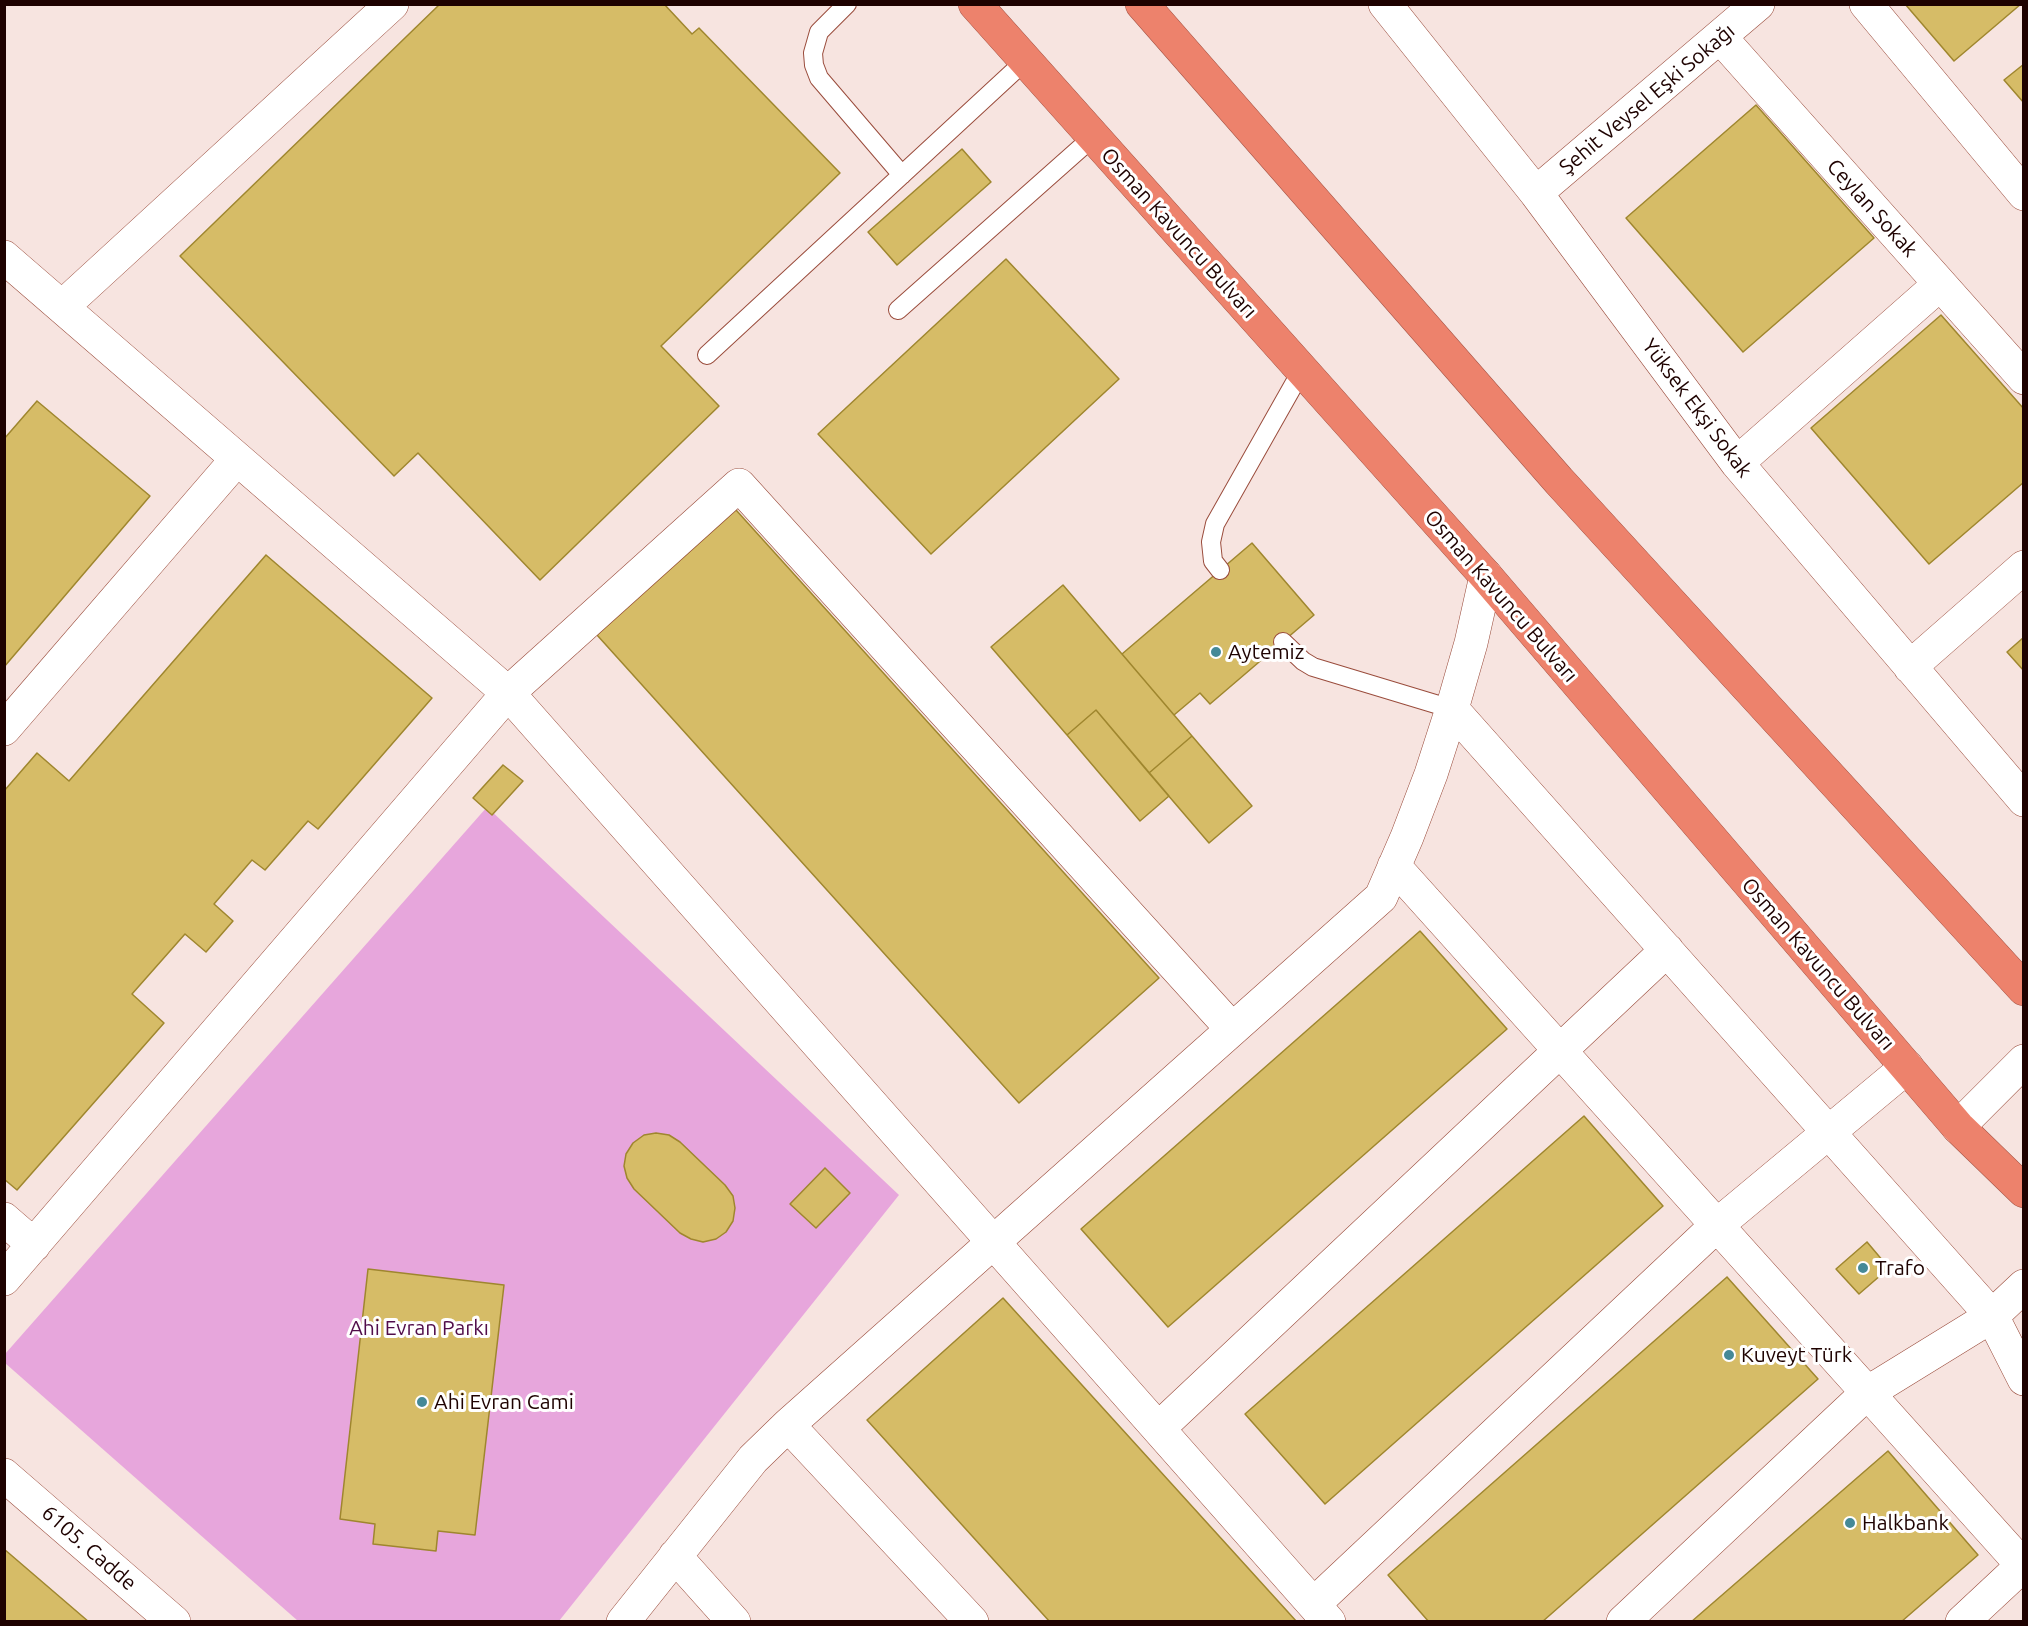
<!DOCTYPE html>
<html>
<head>
<meta charset="utf-8">
<style>
	body { margin:0 }
	#map { position:relative; width:2028px; height:1626px; overflow:hidden; background:#f7e4e0; font-family:Ubuntu,sans-serif }
	canvas { display:block }
	.frame { position:absolute; inset:0; border:6px solid #1e0200; pointer-events:none }
</style>
</head>
<body>
<div id="map">
<canvas width="2028" height="1626"></canvas>
<div class="frame"></div>
</div>
<script>
const context = document.querySelector('canvas').getContext('2d');
context.lineJoin = 'round';
function fillPath(path, color) {
  context.fillStyle = color;
  context.fill(path, 'evenodd');
}
function toPath(rows) {
  const path = new Path2D();
  for (const r of rows) {
    path.moveTo(r[0], r[1]);
    for (let i = 2; i < r.length; i += 2) path.lineTo(r[i], r[i + 1]);
  }
  return path;
}
function strokePath(path, color, width, dash) {
  context.strokeStyle = color;
  context.lineWidth = width;
  context.lineCap = dash ? 'butt' : 'round';
  context.setLineDash(dash || []);
  context.stroke(path);
}
function drawText(font, color, halo, rows, align = 'center') {
  context.font = font + ' Ubuntu,sans-serif';
  context.lineWidth = 6;
  context.setLineDash([]);
  context.textBaseline = 'middle';
  context.strokeStyle = halo;
  context.fillStyle = color;
  for (const [text, x, y, turn = 0] of rows) {
    context.save();
    context.translate(x, y);
    context.rotate((+turn || 0) * Math.PI / 180);
    context.textAlign = isNaN(turn) ? turn : align;
    if (halo) context.strokeText(text, 0, 0);
    context.fillText(text, 0, 0);
    context.restore();
  }
}
const green = toPath([
	[487,807,899,1195,559,1621,298,1621,5,1363,5,1354]
]);
const building = toPath([
	[440,4,664,4,692,34,699,28,840,173,661,346,719,406,540,580,418,453,394,476,180,256,440,4],
	[1905,4,2021,4,1954,61,1905,4],
	[2024,64,2024,103,2004,80,2024,64],
	[1756,105,1874,238,1743,352,1626,218,1756,105],
	[962,149,991,182,897,265,868,232,962,149],
	[1006,259,1119,379,931,554,818,434,1006,259],
	[1941,315,2024,409,2024,482,1929,564,1811,428,1941,315],
	[37,401,150,496,4,667,4,439,37,401],
	[736,510,1159,978,1019,1103,597,635,736,510],
	[1252,543,1314,615,1210,704,1200,693,1174,715,1122,654,1252,543],
	[266,555,432,698,318,829,308,821,265,870,252,860,214,904,233,921,206,952,185,934,132,994,164,1023,17,1190,4,1179,4,791,37,753,69,781,266,555],
	[1063,585,1192,736,1149,773,1096,710,1067,735,991,647,1063,585],
	[2024,637,2024,671,2007,652,2024,637],
	[1096,710,1169,796,1140,821,1067,735,1096,710],
	[1192,736,1252,806,1209,843,1149,773,1192,736],
	[503,765,523,781,492,815,473,798,503,765],
	[1420,931,1507,1029,1168,1327,1081,1229,1420,931],
	[1584,1116,1663,1206,1325,1504,1245,1414,1584,1116],
	[656,1133,669,1135,680,1142,725,1185,733,1196,735,1208,733,1221,726,1232,716,1239,703,1242,691,1239,680,1233,634,1189,627,1178,624,1166,626,1154,633,1143,644,1135,656,1133],
	[825,1168,850,1193,816,1228,790,1204,825,1168],
	[1867,1242,1889,1268,1859,1294,1836,1269,1867,1242],
	[368,1269,504,1285,475,1535,438,1531,436,1551,373,1544,375,1524,340,1519,368,1269],
	[1727,1277,1818,1379,1542,1622,1429,1622,1388,1575,1727,1277],
	[1003,1298,1297,1622,1050,1622,867,1420,1003,1298],
	[1888,1451,1978,1555,1901,1622,1691,1622,1888,1451],
	[4,1549,89,1622,4,1622,4,1549]
]);
const lane = toPath([
	[847,4,819,32,813,53,814,65,819,78,902,175],
	[898,310,1093,137],
	[707,355,1025,61],
	[1220,570,1213,561,1211,542,1215,524,1302,370],
	[1283,642,1303,661,1313,667,1452,709]
]);
const street = toPath([
	[1385,4,1536,193,1737,463,2024,800],
	[1866,4,2024,194],
	[1721,38,2024,378],
	[1536,193,1758,4],
	[4,257,508,693,1329,1622],
	[62,307,392,4],
	[1737,463,1940,284],
	[1910,667,2024,567],
	[1452,709,1992,1316,2024,1379],
	[4,729,237,459],
	[1394,866,2024,1567],
	[1958,1127,2024,1061],
	[4,1219,34,1245],
	[4,1279,508,693,739,485,1232,1029],
	[788,1425,972,1622],
	[1159,1428,1667,950],
	[4,1475,174,1622],
	[675,1556,734,1622],
	[1314,1604,1716,1226,1907,1067],
	[623,1622,753,1459,788,1425,1381,897,1407,837,1431,774,1452,709,1471,643,1486,576],
	[1623,1622,1867,1393,1992,1316,2024,1286],
	[1962,1622,2022,1566]
]);
const highway = toPath([
	[975,4,1486,576,1958,1127,2024,1191],
	[1142,4,1559,481,2024,989]
]);
const markers = [
	[1216,652,6,"#458997"],
	[1863,1268,6,"#458997"],
	[1729,1355,6,"#458997"],
	[422,1402,6,"#458997"],
	[1850,1523,6,"#458997"]
];
const streetNames = [
	["Şehit Veysel Eşki Sokağı",1647,99,-40],
	["Ceylan Sokak",1872,208,48],
	["Osman Kavuncu Bulvarı",1179,233,48],
	["Yüksek Ekşi Sokak",1697,408,53],
	["Osman Kavuncu Bulvarı",1501,596,49],
	["Osman Kavuncu Bulvarı",1818,964,49],
	["6105. Cadde",89,1548,41]
];
const poiNames = [
	["Aytemiz",1228,652],
	["Trafo",1875,1268],
	["Kuveyt Türk",1741,1355],
	["Ahi Evran Cami",434,1402],
	["Halkbank",1862,1523]
];
const parkNames = [
	["Ahi Evran Parkı",419,1328]
];
fillPath(green, '#e7a6dc');
fillPath(building, '#d6bc67');
strokePath(building, '#9f862e', 1.5);
strokePath(lane, '#9a4c3c', 20);
strokePath(street, '#9a4c3c', 34);
strokePath(highway, '#a55546', 34);
strokePath(lane, '#fff', 18);
strokePath(street, '#fff', 33);
strokePath(highway, '#ed826c', 33);
for (const [x, y, r, color] of markers) {
  const dot = new Path2D();
  dot.arc(x, y, r, 0, 2 * Math.PI);
  context.fillStyle = color;
  context.fill(dot);
  strokePath(dot, '#fff', 2);
}
drawText('21px', '#1e0200', '#fff', streetNames);
drawText('21px', '#1e0200', '#fff', poiNames, 'left');
drawText('21px', '#510d4a', '#fff', parkNames);
</script>
</body>
</html>
